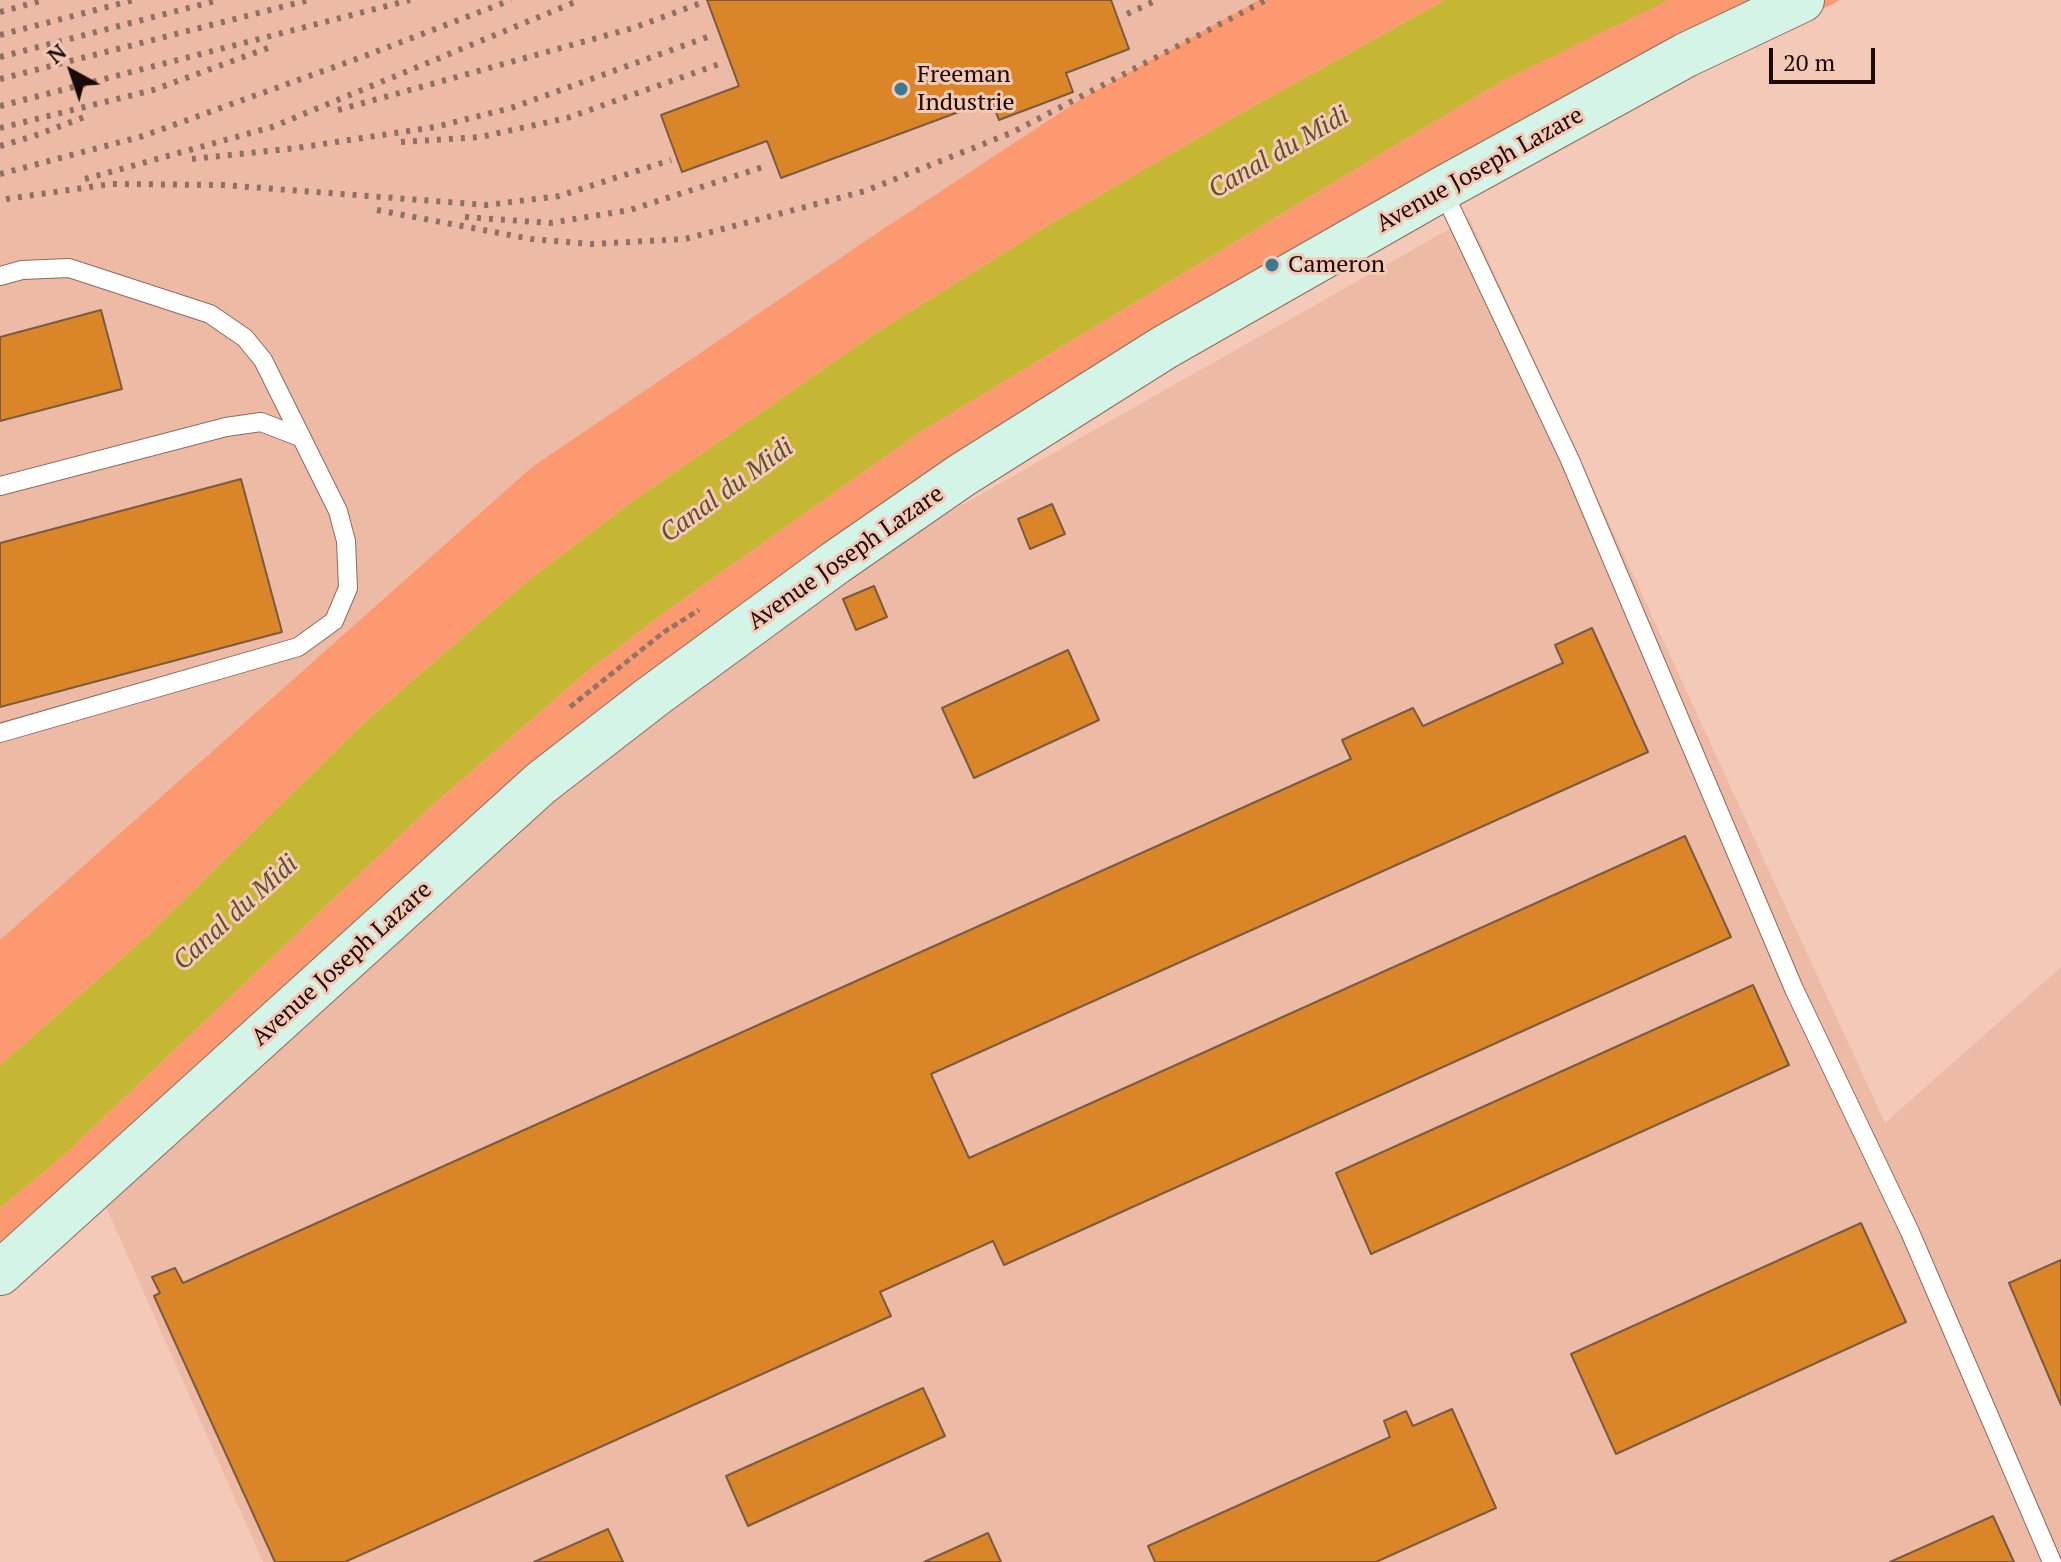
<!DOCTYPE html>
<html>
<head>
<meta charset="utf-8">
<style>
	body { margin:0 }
	#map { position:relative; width:2061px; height:1562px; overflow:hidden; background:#f4c9b8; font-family:"PT Serif",serif }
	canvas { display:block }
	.north { position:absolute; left:32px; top:32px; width:80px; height:80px; -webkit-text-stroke:6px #f4c9b8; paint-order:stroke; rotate:320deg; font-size:22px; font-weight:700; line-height:32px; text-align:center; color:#1a0b06 }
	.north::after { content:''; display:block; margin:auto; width:28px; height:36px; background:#1a0b06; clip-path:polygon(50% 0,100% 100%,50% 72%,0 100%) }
	.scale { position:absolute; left:1769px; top:48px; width:106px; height:36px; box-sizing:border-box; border:4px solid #1a0b06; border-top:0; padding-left:10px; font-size:24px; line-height:28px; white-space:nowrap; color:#1a0b06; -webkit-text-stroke:6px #f4c9b8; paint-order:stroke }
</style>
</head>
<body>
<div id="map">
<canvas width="2061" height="1562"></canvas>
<div class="north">N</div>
<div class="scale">20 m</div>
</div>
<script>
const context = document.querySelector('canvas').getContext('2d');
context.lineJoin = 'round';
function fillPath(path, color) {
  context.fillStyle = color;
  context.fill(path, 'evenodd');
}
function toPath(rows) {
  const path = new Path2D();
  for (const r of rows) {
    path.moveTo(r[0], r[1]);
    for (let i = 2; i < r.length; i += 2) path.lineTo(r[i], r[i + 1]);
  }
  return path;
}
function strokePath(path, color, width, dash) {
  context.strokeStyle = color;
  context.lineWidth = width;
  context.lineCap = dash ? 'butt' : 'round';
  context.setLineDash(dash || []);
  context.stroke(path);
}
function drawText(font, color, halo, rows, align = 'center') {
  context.font = font + ' "PT Serif",serif';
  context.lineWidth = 6;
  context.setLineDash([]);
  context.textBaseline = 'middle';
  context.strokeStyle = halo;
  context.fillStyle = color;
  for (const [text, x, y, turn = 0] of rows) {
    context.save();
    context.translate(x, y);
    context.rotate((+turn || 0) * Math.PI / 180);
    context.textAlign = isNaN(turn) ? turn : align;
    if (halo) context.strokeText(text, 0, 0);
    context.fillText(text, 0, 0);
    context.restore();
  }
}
const built = toPath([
	[0,0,1259,0,1081,99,877,233,532,467,0,940],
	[1469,218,1885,1123,2061,967,2061,1562,263,1562,103,1200,551,802,838,575]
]);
const green = toPath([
	[1259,0,1445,0,1224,123,1044,228,873,335,629,504,524,584,365,722,145,938,0,1065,0,940,532,467,877,233,1081,99],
	[1666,0,1840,0,1691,77,1292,269,652,697,0,1273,0,1208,65,1154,429,808,591,668,669,609,920,432,1500,82]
]);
const water = toPath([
	[1445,0,1668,0,1500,82,920,432,669,609,591,668,429,808,65,1154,0,1208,0,1065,145,938,365,722,524,584,629,504,873,335,1044,228,1224,123]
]);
const building = toPath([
	[707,0,1111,0,1129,49,1066,73,1073,92,999,120,991,100,781,178,767,141,682,172,661,115,739,86,707,0],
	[101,310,122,389,0,421,0,337,101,310],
	[241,479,282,632,0,707,0,543,241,479],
	[1052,504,1065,534,1030,549,1018,519,1052,504],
	[874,586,887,617,856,630,843,599,874,586],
	[1592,628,1648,752,931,1074,969,1158,1685,836,1731,937,1004,1265,993,1241,880,1292,891,1316,345,1562,275,1562,154,1296,160,1293,152,1277,175,1268,183,1283,1351,759,1342,740,1413,708,1423,726,1563,663,1555,645,1592,628],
	[1068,650,1099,720,974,778,942,708,1068,650],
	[1753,985,1789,1065,1371,1254,1336,1173,1753,985],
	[1861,1223,1906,1322,1616,1454,1571,1354,1861,1223],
	[2061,1260,2061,1405,2009,1283,2061,1260],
	[923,1388,945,1436,748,1526,726,1476,923,1388],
	[1452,1409,1496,1508,1376,1562,1155,1562,1148,1546,1390,1437,1384,1421,1406,1411,1413,1426,1452,1409],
	[1993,1516,2014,1562,1890,1562,1993,1516],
	[608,1529,623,1562,534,1562,608,1529],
	[988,1533,1001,1562,924,1562,988,1533]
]);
const path = toPath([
	[570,707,664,632,699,610]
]);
const service = toPath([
	[1442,189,1570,460,1794,989,1910,1232,2052,1562],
	[0,276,22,270,69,268,210,314,245,338,263,360,338,511,346,541,348,588,334,621,298,647,0,733],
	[0,486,226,427,261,422,300,437]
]);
const secondary = toPath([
	[0,1273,541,783,652,697,835,563,962,475,1165,347,1442,189,1686,55,1802,0]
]);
const rail = toPath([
	[0,12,44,0],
	[1127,14,1157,0],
	[0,35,134,0],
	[0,57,219,0],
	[0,79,309,0],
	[0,106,410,0],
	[338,110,633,28,701,3],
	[0,128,153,90,268,48],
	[401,142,480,137,567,118,725,62],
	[0,146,34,136,87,116],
	[192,159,296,148,435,127,511,108,713,35],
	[0,174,143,136,362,57,511,0],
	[85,179,272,127,580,0],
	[6,199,111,184,223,185,487,205,559,196,671,160],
	[377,210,531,239,591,244,685,239,865,191,1011,133,1266,0],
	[465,217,550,223,630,210,766,166]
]);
const markers = [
	[901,89,8,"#3a798e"],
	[1272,265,8,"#3a798e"]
];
const poiNames = [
	["Freeman",917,75],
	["Industrie",917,103],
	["Cameron",1288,265]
];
const streetNames = [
	["Avenue Joseph Lazare",1480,170,-29],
	["Avenue Joseph Lazare",846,558,-35],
	["Avenue Joseph Lazare",342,964,-42]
];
const waterNames = [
	["Canal du Midi",1279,153,-30],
	["Canal du Midi",727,491,-36],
	["Canal du Midi",236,913,-42]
];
fillPath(built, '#edbaa6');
fillPath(green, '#fc9970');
fillPath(water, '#c5b634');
fillPath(building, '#da8528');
strokePath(building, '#795b41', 2);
strokePath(service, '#916a5b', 20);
strokePath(secondary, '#916a5b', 46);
strokePath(path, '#917367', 5, [6, 4]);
strokePath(service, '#fff', 18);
strokePath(secondary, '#d3f4e6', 44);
strokePath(rail, '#8e7065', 6, [4, 8]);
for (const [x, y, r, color] of markers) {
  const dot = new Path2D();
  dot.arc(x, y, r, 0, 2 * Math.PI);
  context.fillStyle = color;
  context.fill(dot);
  strokePath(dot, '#f4c9b8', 3);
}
drawText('24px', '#1a0b06', '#f4c9b8', poiNames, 'left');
drawText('24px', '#1a0b06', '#f4c9b8', streetNames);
drawText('italic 26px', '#5b5524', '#f4c9b8', waterNames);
</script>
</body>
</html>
